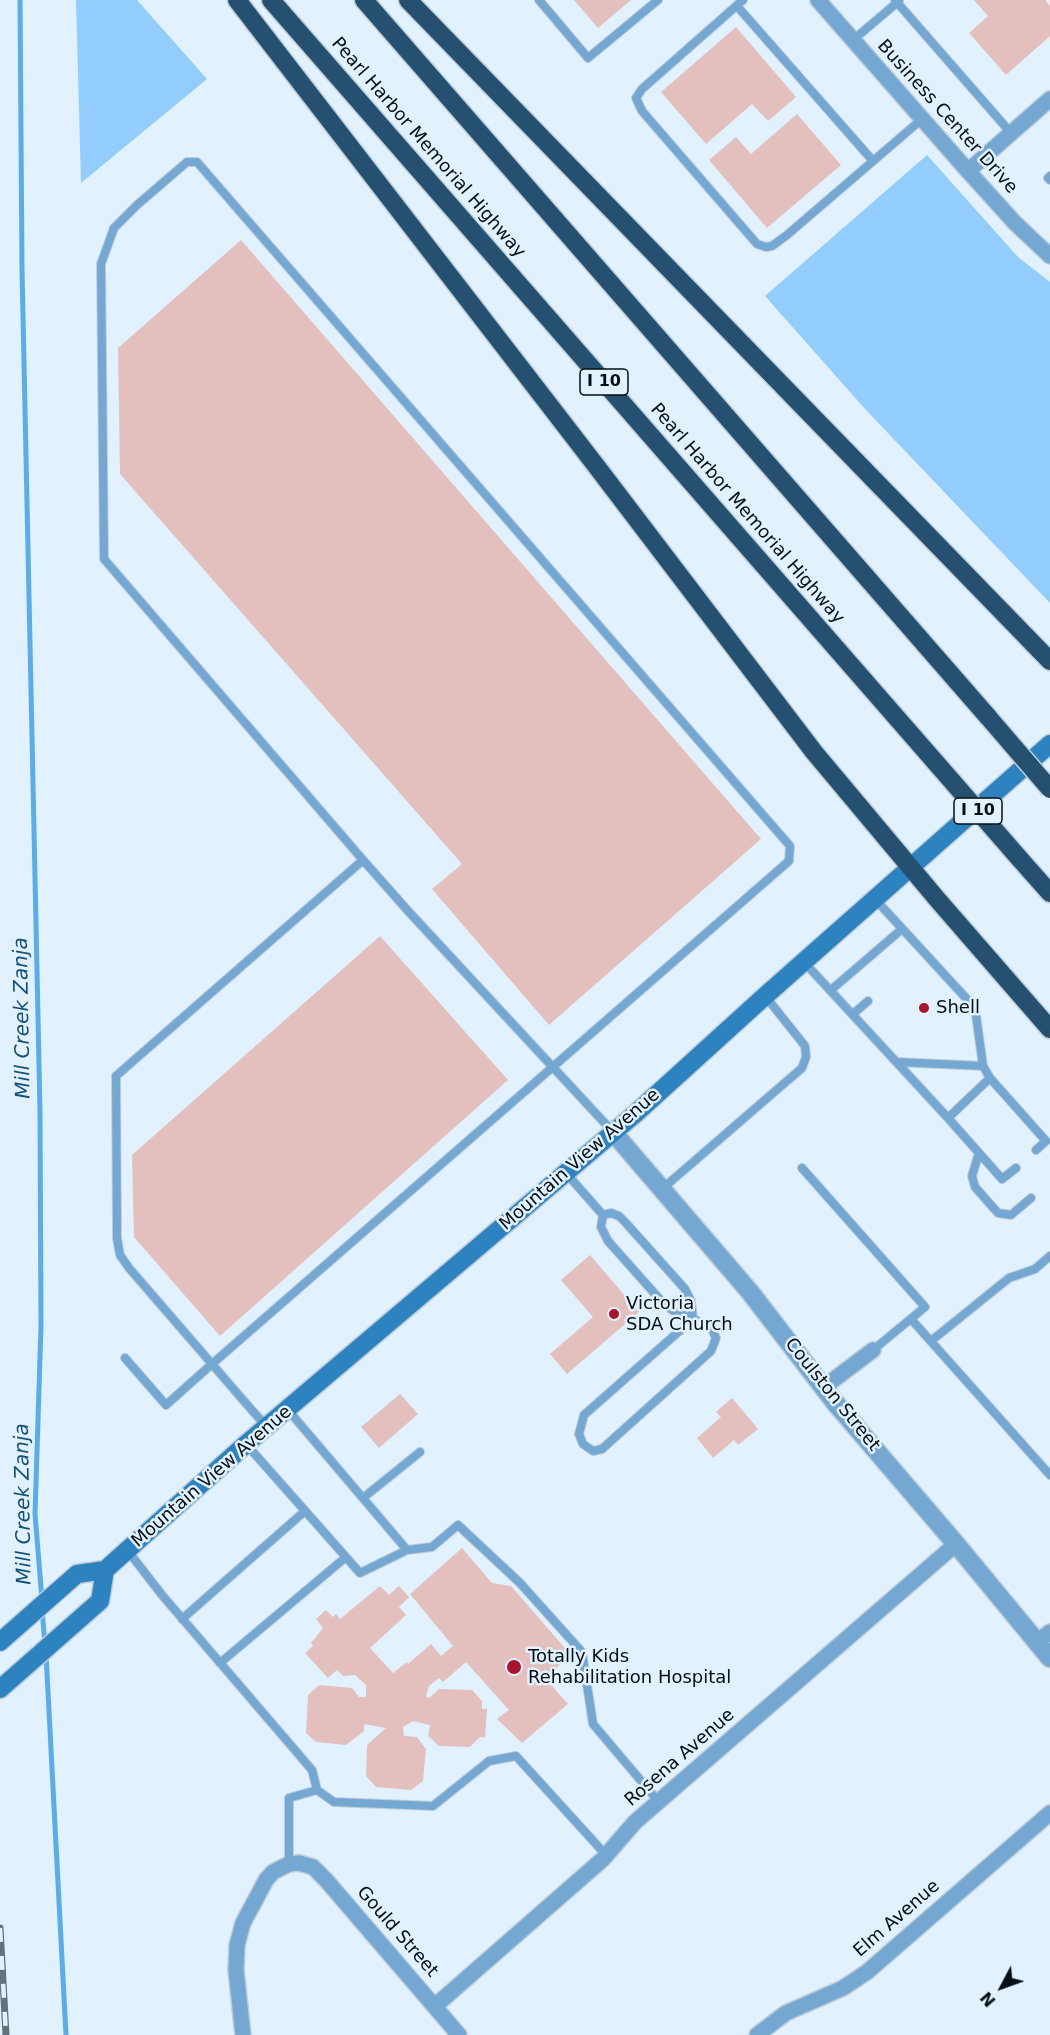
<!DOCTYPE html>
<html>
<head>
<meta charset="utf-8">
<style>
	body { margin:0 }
	#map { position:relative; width:1050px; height:2035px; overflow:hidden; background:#e1f1fe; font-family:"DejaVu Sans",sans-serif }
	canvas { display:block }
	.north { position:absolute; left:972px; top:1957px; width:60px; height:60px; -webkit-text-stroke:4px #e1f1fe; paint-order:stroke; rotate:229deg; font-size:16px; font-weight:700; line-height:24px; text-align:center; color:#060f16 }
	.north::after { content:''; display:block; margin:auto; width:21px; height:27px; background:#060f16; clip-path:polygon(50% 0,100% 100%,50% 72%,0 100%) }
</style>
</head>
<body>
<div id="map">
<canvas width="1050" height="2035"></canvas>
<div class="north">N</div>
</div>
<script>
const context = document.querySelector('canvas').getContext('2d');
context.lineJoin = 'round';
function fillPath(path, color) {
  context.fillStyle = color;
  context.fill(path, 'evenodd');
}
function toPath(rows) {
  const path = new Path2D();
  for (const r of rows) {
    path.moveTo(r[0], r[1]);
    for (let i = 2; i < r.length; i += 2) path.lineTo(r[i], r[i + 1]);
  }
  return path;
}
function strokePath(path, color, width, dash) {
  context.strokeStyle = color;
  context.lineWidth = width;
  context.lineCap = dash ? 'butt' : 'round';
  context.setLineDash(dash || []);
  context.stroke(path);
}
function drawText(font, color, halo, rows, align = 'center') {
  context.font = font + ' "DejaVu Sans",sans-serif';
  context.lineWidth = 5;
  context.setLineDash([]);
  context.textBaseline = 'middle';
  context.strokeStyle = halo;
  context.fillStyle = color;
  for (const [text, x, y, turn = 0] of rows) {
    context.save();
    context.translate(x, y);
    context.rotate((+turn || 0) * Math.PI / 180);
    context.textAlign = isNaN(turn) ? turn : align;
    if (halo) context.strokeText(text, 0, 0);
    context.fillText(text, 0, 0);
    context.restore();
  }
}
const green = toPath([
	[76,0,137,0,207,79,81,183],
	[927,155,1018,257,1050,282,1050,603,866,410,765,296]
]);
const stream = toPath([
	[20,0,22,269,40,1111,41,1326,35,1514,42,1600],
	[42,1609,45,1645],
	[46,1654,66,2035]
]);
const building = toPath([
	[574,0,631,0,598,28],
	[974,0,1045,0,1050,6,1050,36,1006,75,969,33,988,16],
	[736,27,796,97,768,121,752,104,706,144,661,92],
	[797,114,841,165,767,228,709,160,736,137,751,154],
	[241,240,761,839,549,1025,432,889,462,864,120,474,118,348],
	[380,936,508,1080,220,1336,134,1237,132,1155],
	[590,1255,639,1312,567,1374,550,1354,593,1317,561,1280],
	[400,1394,418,1414,379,1448,361,1427],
	[732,1398,758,1429,738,1445,734,1440,713,1458,697,1438,721,1417,716,1412],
	[462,1548,492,1583,511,1586,571,1655,545,1678,568,1704,522,1743,497,1719,509,1710,466,1662,443,1682,439,1678,429,1686,426,1697,429,1698,439,1689,472,1690,482,1701,482,1709,487,1709,485,1738,480,1737,470,1747,439,1746,428,1736,430,1725,413,1721,403,1727,404,1736,417,1737,426,1749,423,1781,411,1790,376,1787,366,1776,367,1745,386,1728,364,1724,364,1731,346,1745,316,1742,306,1733,308,1695,319,1685,352,1688,359,1697,366,1697,366,1685,355,1675,343,1676,337,1670,328,1678,305,1653,313,1646,311,1643,323,1628,316,1619,326,1610,333,1617,336,1614,340,1619,380,1586,389,1595,399,1586,409,1597,399,1607,406,1615,370,1648,393,1673,407,1662,408,1664,431,1644,441,1656,453,1646,410,1594]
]);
const service = toPath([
	[539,0,588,58,658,0],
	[743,0,642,89,636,98,642,111,757,244,766,247,772,246,787,235,922,119],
	[895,0,1011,133],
	[737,6,873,161],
	[853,40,899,1],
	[1050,176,1048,178,1050,180],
	[363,860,409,912,613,1132],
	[804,962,948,1118,990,1078,983,1066,975,1008,875,899],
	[831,990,902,929],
	[853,1014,868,1001],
	[897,1062,983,1066],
	[990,1078,1046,1141,1036,1150],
	[948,1118,1002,1179,1016,1168],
	[979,1153,972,1176,975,1187,998,1213,1011,1215,1031,1198],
	[802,1168,925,1307,873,1350],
	[566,1173,603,1215],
	[662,1189,802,1068,806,1057,805,1046,766,997],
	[611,1213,619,1216,625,1222,685,1289,691,1301,693,1319,675,1312,664,1304,608,1241,601,1227,603,1215,611,1213],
	[693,1319,711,1327,716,1338,711,1351,602,1449,593,1451,583,1444,579,1434,584,1415,693,1319],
	[911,1319,1050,1475],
	[931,1341,1009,1278,1035,1269,1050,1256],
	[125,1358,166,1405,212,1364,789,861,790,846,197,162,187,162,137,205,114,228,101,264,104,559,363,860,116,1076,117,1238,120,1255,129,1268,212,1364,243,1400,266,1426],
	[246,1444,360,1573,407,1550,288,1410],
	[363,1498,420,1452],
	[407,1550,432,1547,458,1525,520,1583,582,1652,593,1724,659,1802],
	[128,1551,162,1595,312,1770,317,1790,334,1802,433,1806,489,1761,516,1756,606,1855],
	[182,1619,305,1511],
	[220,1663,346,1557],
	[289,1864,289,1798,317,1790]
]);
const minor = toPath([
	[818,0,968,171,1015,223,1050,256],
	[968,171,1050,99],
	[824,1387,873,1350],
	[1037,1642,1050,1632],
	[435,2006,603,1859,635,1822,956,1544],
	[243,2035,236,1970,237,1945,243,1923,266,1880,273,1872,289,1864,299,1863,313,1867,326,1880,459,2035],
	[757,2035,786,2013,843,1988,867,1972,1050,1813]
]);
const tertiary = toPath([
	[613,1132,750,1292,837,1405,956,1544,1050,1658]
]);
const secondary = toPath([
	[0,1642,77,1574,105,1570,246,1444,635,1114,765,996,1050,744],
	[0,1689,100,1601,105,1570]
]);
const motorway = toPath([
	[237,0,597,467,814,752,937,899,1050,1029],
	[271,0,937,764],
	[364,0,989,718],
	[408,0,1050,661],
	[1019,858,1050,893]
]);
const rail = toPath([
	[0,1928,6,2035]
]);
const motorwayBridge = toPath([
	[989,718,1050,789],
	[937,764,1019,858]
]);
const markers = [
	[924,1008,6,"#aa132e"],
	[614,1314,6,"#aa132e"],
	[514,1667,8,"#aa132e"]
];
const shields = [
	[604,382,48],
	[978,811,48]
];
const shieldNames = [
	["I 10",604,382],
	["I 10",978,811]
];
const streetNames = [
	["Business Center Drive",947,117,48],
	["Pearl Harbor Memorial Highway",428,148,49],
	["Pearl Harbor Memorial Highway",747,514,49],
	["Mountain View Avenue",580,1160,-41],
	["Coulston Street",832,1395,51],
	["Mountain View Avenue",212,1477,-41],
	["Rosena Avenue",680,1758,-41],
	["Elm Avenue",897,1919,-41],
	["Gould Street",397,1932,49]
];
const poiNames = [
	["Shell",936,1008],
	["Victoria",626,1304],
	["SDA Church",626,1325],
	["Totally Kids",528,1657],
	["Rehabilitation Hospital",528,1678]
];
const waterNames = [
	["Mill Creek Zanja",23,1018,-91],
	["Mill Creek Zanja",24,1504,-91]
];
fillPath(green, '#92cdfd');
strokePath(stream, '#5baceb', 5);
fillPath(building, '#e3c0be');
strokePath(service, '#becdd9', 10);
strokePath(minor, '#becdd9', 18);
strokePath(tertiary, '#becdd9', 21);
strokePath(secondary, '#becdd9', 21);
strokePath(motorway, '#becdd9', 21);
strokePath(service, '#74a7d1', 8);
strokePath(minor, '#74a7d1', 15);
strokePath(tertiary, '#74a7d1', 18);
strokePath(secondary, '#2c83c0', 18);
strokePath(motorway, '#255070', 18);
strokePath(rail, '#65717b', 7);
strokePath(rail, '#e1f1fe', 4.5, [14]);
strokePath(motorwayBridge, '#becdd9', 21, []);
strokePath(motorwayBridge, '#255070', 18);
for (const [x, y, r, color] of markers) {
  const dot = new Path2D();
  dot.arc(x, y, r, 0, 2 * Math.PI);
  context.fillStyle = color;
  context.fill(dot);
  strokePath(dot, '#e1f1fe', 2);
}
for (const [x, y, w] of shields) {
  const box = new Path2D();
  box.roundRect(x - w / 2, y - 13, w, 26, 4.5);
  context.fillStyle = '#e1f1fe';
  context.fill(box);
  strokePath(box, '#060f16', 1.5);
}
drawText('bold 16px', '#060f16', null, shieldNames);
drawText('18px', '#060f16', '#e1f1fe', streetNames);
drawText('18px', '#060f16', '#e1f1fe', poiNames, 'left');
drawText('italic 20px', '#135079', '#e1f1fe', waterNames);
</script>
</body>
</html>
